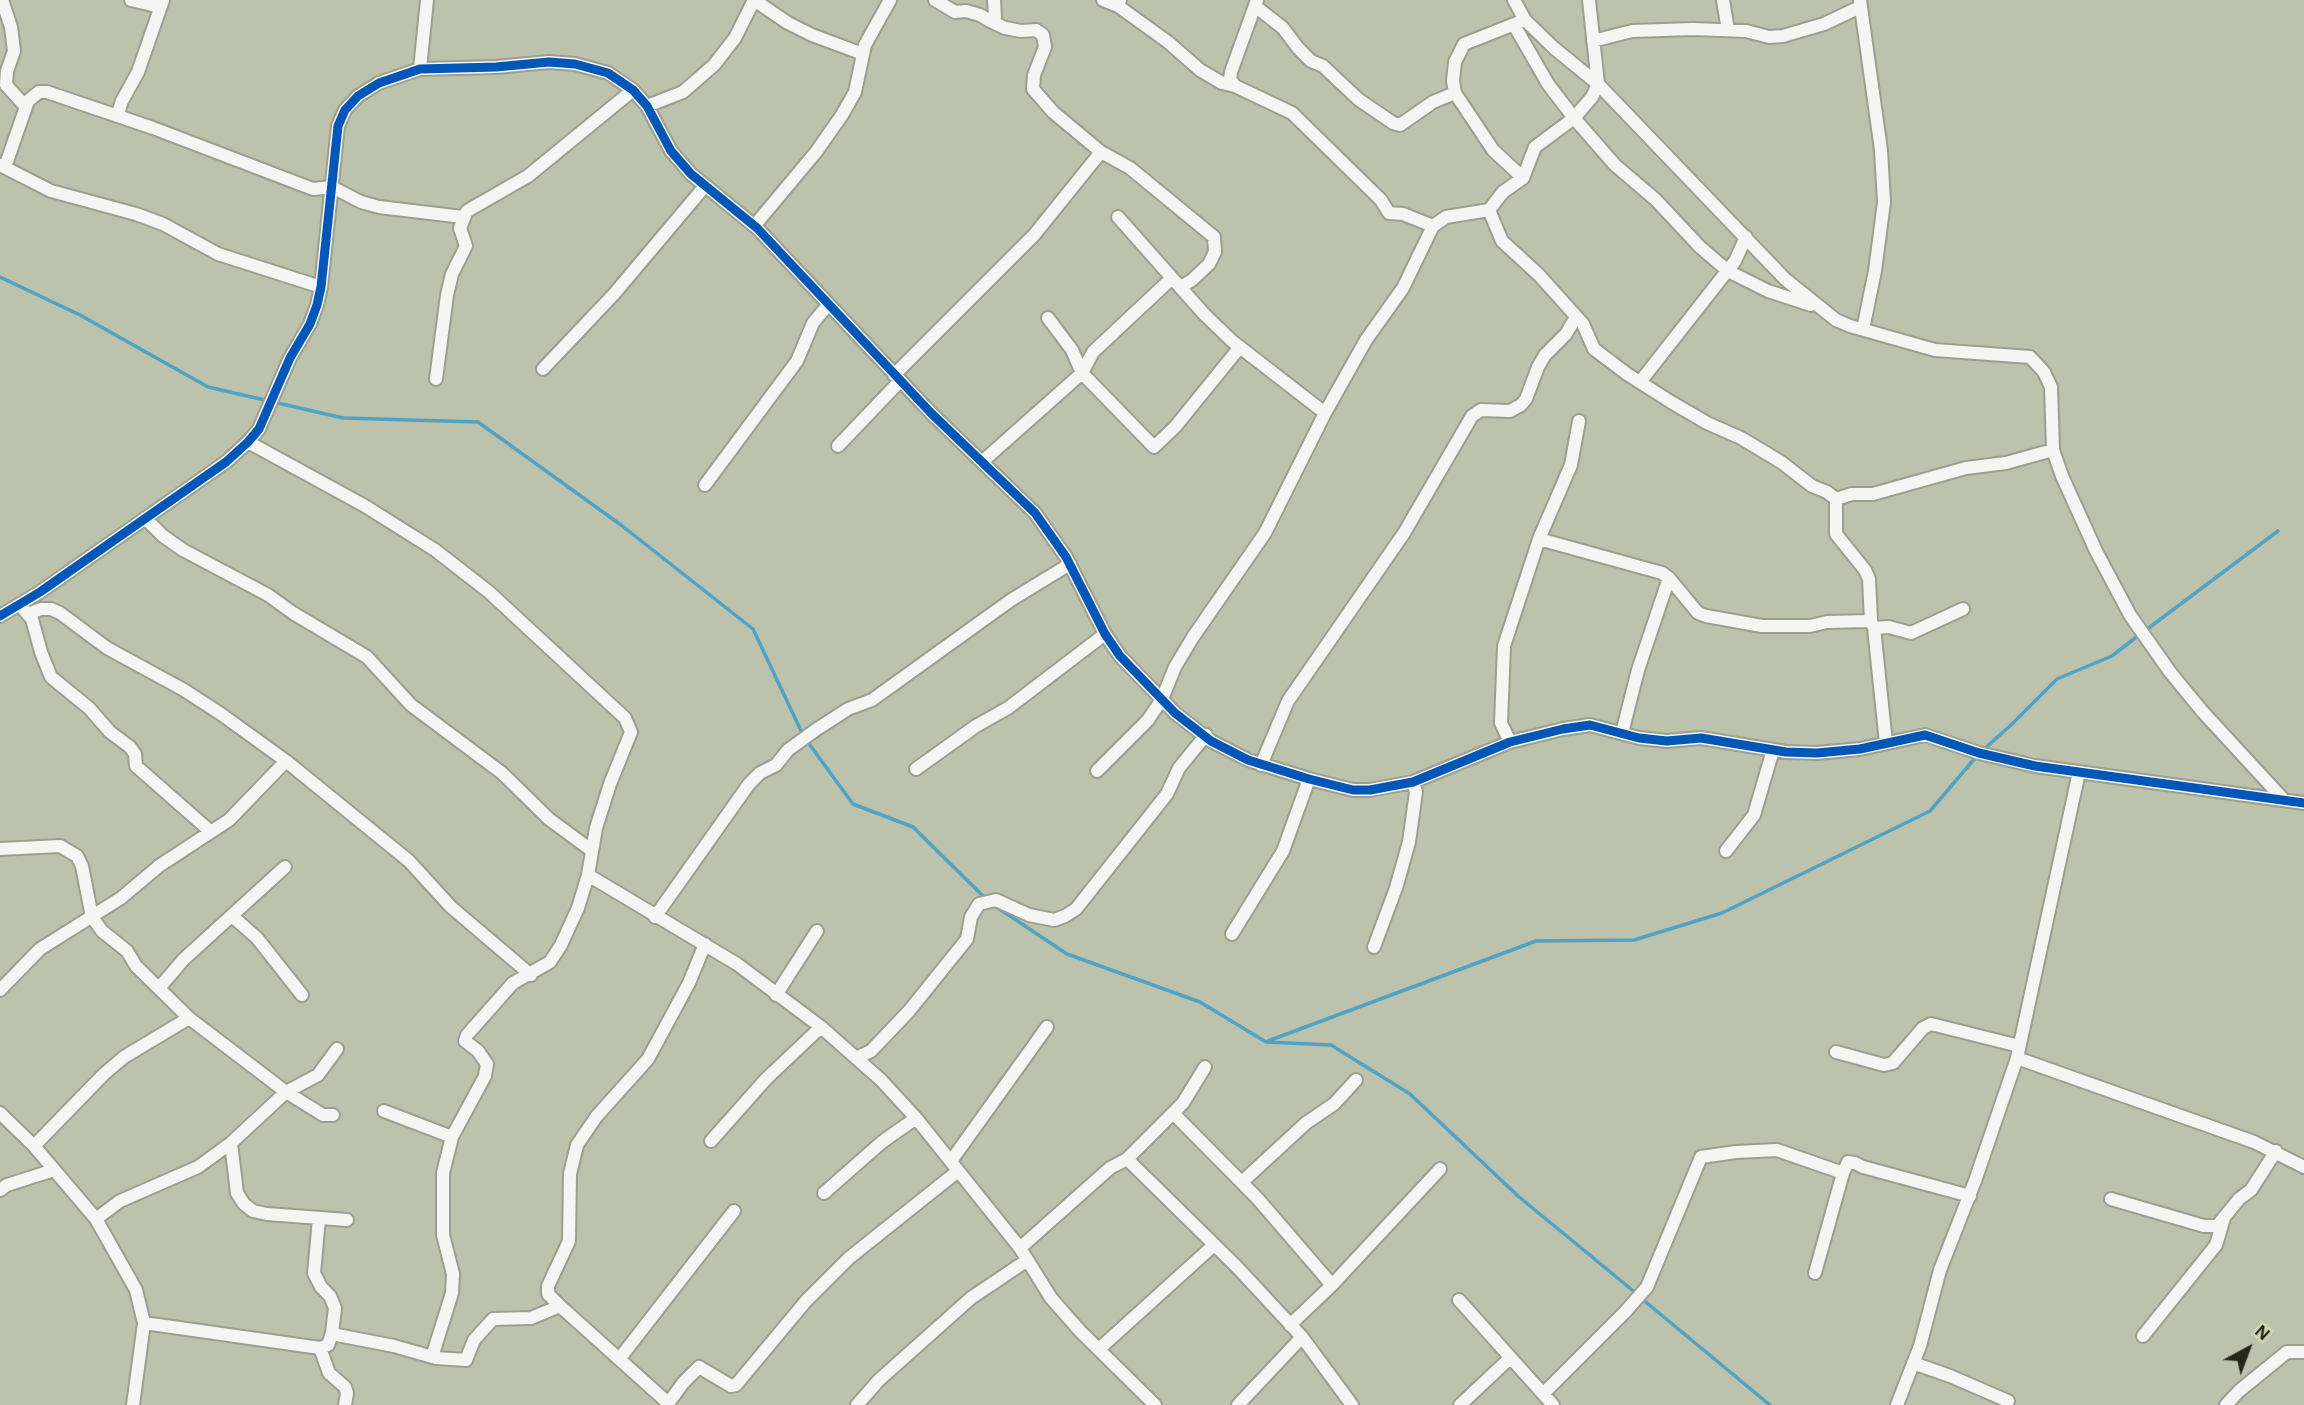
<!DOCTYPE html>
<html>
<head>
<meta charset="utf-8">
<style>
	body { margin:0 }
	#map { position:relative; width:2304px; height:1405px; overflow:hidden; background:#bdc2ad; font-family:"Alegreya Sans",sans-serif }
	canvas { display:block }
	.north { position:absolute; left:2213px; top:1314px; width:70px; height:70px; -webkit-text-stroke:5px #cfd7b2; paint-order:stroke; rotate:41deg; font-size:19px; font-weight:700; line-height:28px; text-align:center; color:#252719 }
	.north::after { content:''; display:block; margin:auto; width:24px; height:32px; background:#252719; clip-path:polygon(50% 0,100% 100%,50% 72%,0 100%) }
</style>
</head>
<body>
<div id="map">
<canvas width="2304" height="1405"></canvas>
<div class="north">N</div>
</div>
<script>
const context = document.querySelector('canvas').getContext('2d');
context.lineJoin = 'round';
function toPath(rows) {
  const path = new Path2D();
  for (const r of rows) {
    path.moveTo(r[0], r[1]);
    for (let i = 2; i < r.length; i += 2) path.lineTo(r[i], r[i + 1]);
  }
  return path;
}
function strokePath(path, color, width, dash) {
  context.strokeStyle = color;
  context.lineWidth = width;
  context.lineCap = dash ? 'butt' : 'round';
  context.setLineDash(dash || []);
  context.stroke(path);
}
const stream = toPath([
	[0,277,80,315,208,387,343,418,478,422,621,525,753,629,803,735],
	[2146,630,2278,531],
	[807,741,853,804,913,827,986,899],
	[1982,751,2011,725,2057,679,2112,656,2139,635],
	[995,906,1067,954,1200,1002,1266,1042,1331,1045,1410,1094,1518,1196,1637,1294],
	[1268,1041,1536,941,1634,940,1722,913,1930,811,1976,757],
	[1642,1299,1770,1405]
]);
const street = toPath([
	[2,0,11,27,14,51,7,71,6,85,25,106],
	[131,0,160,7],
	[754,0,788,23,812,35,863,54],
	[935,0,955,12,966,11,980,15,990,21,995,17,994,0],
	[1103,0,1118,6],
	[1120,0,1118,6,1168,42,1200,70,1222,83,1235,86],
	[1257,0,1231,72,1230,79,1235,86,1292,113,1381,200,1389,213,1403,214,1433,226],
	[1514,0,1525,20,1554,48,1598,84,1785,279,1836,320,1850,326,1935,350,2030,357,2044,372,2051,387,2053,450,2062,476,2096,551,2130,615,2170,672,2202,711,2283,799],
	[1723,0,1728,30],
	[1860,0,1881,150,1884,202,1875,271,1863,329],
	[1255,6,1283,28,1298,48,1311,61,1323,66,1358,99,1393,123,1400,125,1433,102,1455,93],
	[990,21,1005,28,1021,31,1036,30,1043,35,1045,47,1034,75,1033,89,1053,112,1101,152,1130,168,1214,237,1215,252,1209,264,1192,280,1181,287],
	[1522,21,1464,44,1455,62,1453,81,1455,93,1493,150,1523,178],
	[1514,25,1548,84,1574,118,1615,165,1656,200,1700,247,1728,271,1768,291,1811,305],
	[1593,41,1632,31,1693,29,1746,31,1769,37,1783,36,1824,24,1860,7],
	[420,69,427,0],
	[647,106,683,92,714,65,735,38,754,0],
	[117,116,122,101,138,72,163,0],
	[0,165,51,191,136,214,163,224,218,254,321,287],
	[5,167,28,101,39,92,47,92,153,128,313,189,332,187,361,202,379,207,463,217],
	[1489,210,1502,241,1539,275,1583,324,1594,349,1627,374,1671,402,1707,423,1741,438,1781,462,1812,486,1827,492,1836,499,1852,494,1873,494,1966,468,2006,463,2053,450],
	[1118,217,1204,314,1232,341,1325,413],
	[755,225,816,152,842,115,855,92,865,45,890,0],
	[1048,318,1072,350,1082,373,1154,447,1175,427,1240,347],
	[543,369,614,294,705,186],
	[894,375,1034,235,1101,152],
	[436,379,447,295,452,274,466,246,460,228,467,211,528,176,633,90],
	[1640,382,1735,261,1746,237],
	[248,442,365,506,435,550,489,592,625,718,631,732,610,784,596,828,588,875,578,908,561,945,550,962,513,983,467,1035,465,1041,478,1051,487,1064,485,1076,452,1137,443,1173,443,1235,453,1274,452,1293,432,1357],
	[838,446,900,381],
	[983,461,1082,373,1093,352,1172,278],
	[705,485,797,361,813,323,828,305],
	[145,518,163,536,183,550,268,595,293,613,367,657,411,705,502,773,549,819,591,850],
	[1539,539,1662,573,1669,578,1698,613,1706,616,1762,626,1810,626,1827,622,1871,621,1869,579,1865,570,1836,534,1836,499],
	[24,610,32,619,41,652,51,677,89,708,110,732,130,747,135,754,136,766,210,831],
	[28,614,41,609,51,609,60,613,107,648,184,690,221,714,286,761,409,861,451,907,531,975],
	[0,616,40,592,226,462,248,442,259,429,290,358,310,324,317,305,321,287,338,126,345,110,358,96,379,83,420,69,496,67,549,62,575,64,608,73,633,90,647,106,671,151,691,174,757,228,931,413,1035,513,1066,557,1105,634,1120,656,1175,713,1211,741,1248,760,1309,779,1353,790,1370,790,1413,782,1510,742,1563,729,1590,725,1639,738,1667,741,1701,738,1786,752,1817,753,1860,749,1925,735,1979,753,2035,766,2304,803],
	[1871,621,1874,628,1886,743],
	[1874,628,1889,627,1911,633,1963,609],
	[1622,733,1638,670,1669,578],
	[1510,742,1501,723,1504,646,1539,539,1571,465,1579,421],
	[1261,765,1288,701,1404,533,1472,416,1481,410,1510,411,1521,405,1526,399,1538,367,1545,355,1566,334,1576,317],
	[916,769,976,726,1008,708,1105,634],
	[1097,771,1148,720,1162,699,1175,667,1193,637,1265,533,1325,413,1366,340,1403,288,1433,226,1446,217,1489,210,1503,192,1523,178,1535,147,1574,118,1592,97,1598,84,1589,0],
	[0,849,60,846,77,856,82,866,92,917,102,931,127,951,136,966,189,1018,286,1092,323,1115,333,1115],
	[1726,851,1754,815,1773,750],
	[588,875,737,964,821,1027,881,1080,916,1118,1020,1248,1051,1298,1080,1331,1155,1405],
	[232,916,257,938,302,995],
	[655,917,749,784,760,773,776,765,788,750,817,729,848,709,872,700,1011,600,1070,564],
	[1232,934,1283,851,1309,779],
	[1374,947,1396,888,1409,842,1416,792,1413,782],
	[159,988,184,959,285,867],
	[0,990,40,949,121,898,159,866,229,820,286,761],
	[776,995,817,931],
	[1836,1052,1884,1065,1893,1063,1923,1028,1931,1024,2019,1046],
	[856,1058,871,1051,909,1011,967,939,971,917,979,904,996,900,1029,915,1054,920,1065,916,1076,909,1167,794,1179,768,1206,735],
	[2017,1058,2254,1142,2304,1167],
	[384,1111,452,1137],
	[0,1113,34,1146,96,1219,136,1290,144,1323,133,1405],
	[1173,1113,1258,1199,1332,1285],
	[711,1141,766,1079,821,1027],
	[231,1143,237,1193,244,1204,253,1211,267,1214,347,1220],
	[34,1146,104,1074,124,1057,189,1018],
	[1127,1159,1236,1266,1302,1337,1352,1405],
	[951,1161,1047,1027],
	[1242,1182,1306,1123,1334,1104,1356,1080],
	[0,1190,7,1185,54,1170],
	[824,1193,882,1142,916,1118],
	[2111,1199,2204,1226,2217,1226,2239,1199,2251,1190,2276,1151],
	[96,1219,120,1201,198,1167,231,1143,286,1092,318,1075,337,1049],
	[1020,1248,1110,1168,1127,1159,1183,1103,1205,1067],
	[1815,1273,1843,1173],
	[1459,1300,1553,1405],
	[144,1323,320,1348,328,1345,332,1333,335,1308,330,1296,321,1287,314,1273,319,1219],
	[1290,1325,1332,1285,1440,1169],
	[332,1334,394,1346,436,1358,466,1360,474,1340,493,1319,531,1318,560,1306],
	[2143,1336,2216,1245,2224,1218],
	[320,1348,329,1373,345,1387,347,1393,345,1405],
	[1099,1349,1214,1245],
	[620,1358,734,1211],
	[1913,1363,1950,1376,2008,1401],
	[1543,1394,1625,1312,1647,1287,1701,1157,1736,1152,1777,1150,1843,1173,1848,1162,1855,1163,1863,1167,1970,1196],
	[668,1403,560,1306,548,1294,548,1286,569,1241,570,1174,577,1145,596,1117,648,1059,689,983,705,944],
	[667,1405,683,1383,699,1367,731,1386,736,1385,806,1301,849,1258,958,1171],
	[857,1405,879,1380,971,1298,1026,1261],
	[1238,1405,1302,1337],
	[1460,1405,1510,1358],
	[1897,1405,1920,1346,1940,1270,1975,1181,2017,1058,2079,772],
	[2226,1405,2239,1391,2287,1352,2304,1352]
]);
const cycleway = toPath([
	[0,616,40,592,226,462,248,442,259,429,290,358,310,324,317,305,321,287,338,126,345,110,358,96,379,83,420,69,496,67,549,62,575,64,608,73,633,90,647,106,671,151,691,174,757,228,931,413,1035,513,1066,557,1105,634,1120,656,1175,713,1211,741,1248,760,1309,779,1353,790,1370,790,1413,782,1510,742,1563,729,1590,725,1639,738,1667,741,1701,738,1786,752,1817,753,1860,749,1925,735,1979,753,2035,766,2304,803]
]);
strokePath(stream, '#51a3c6', 3.5);
strokePath(street, '#9b9f8f', 16);
strokePath(street, '#f5f6f3', 12);
strokePath(cycleway, '#0057b8', 9);
</script>
</body>
</html>
